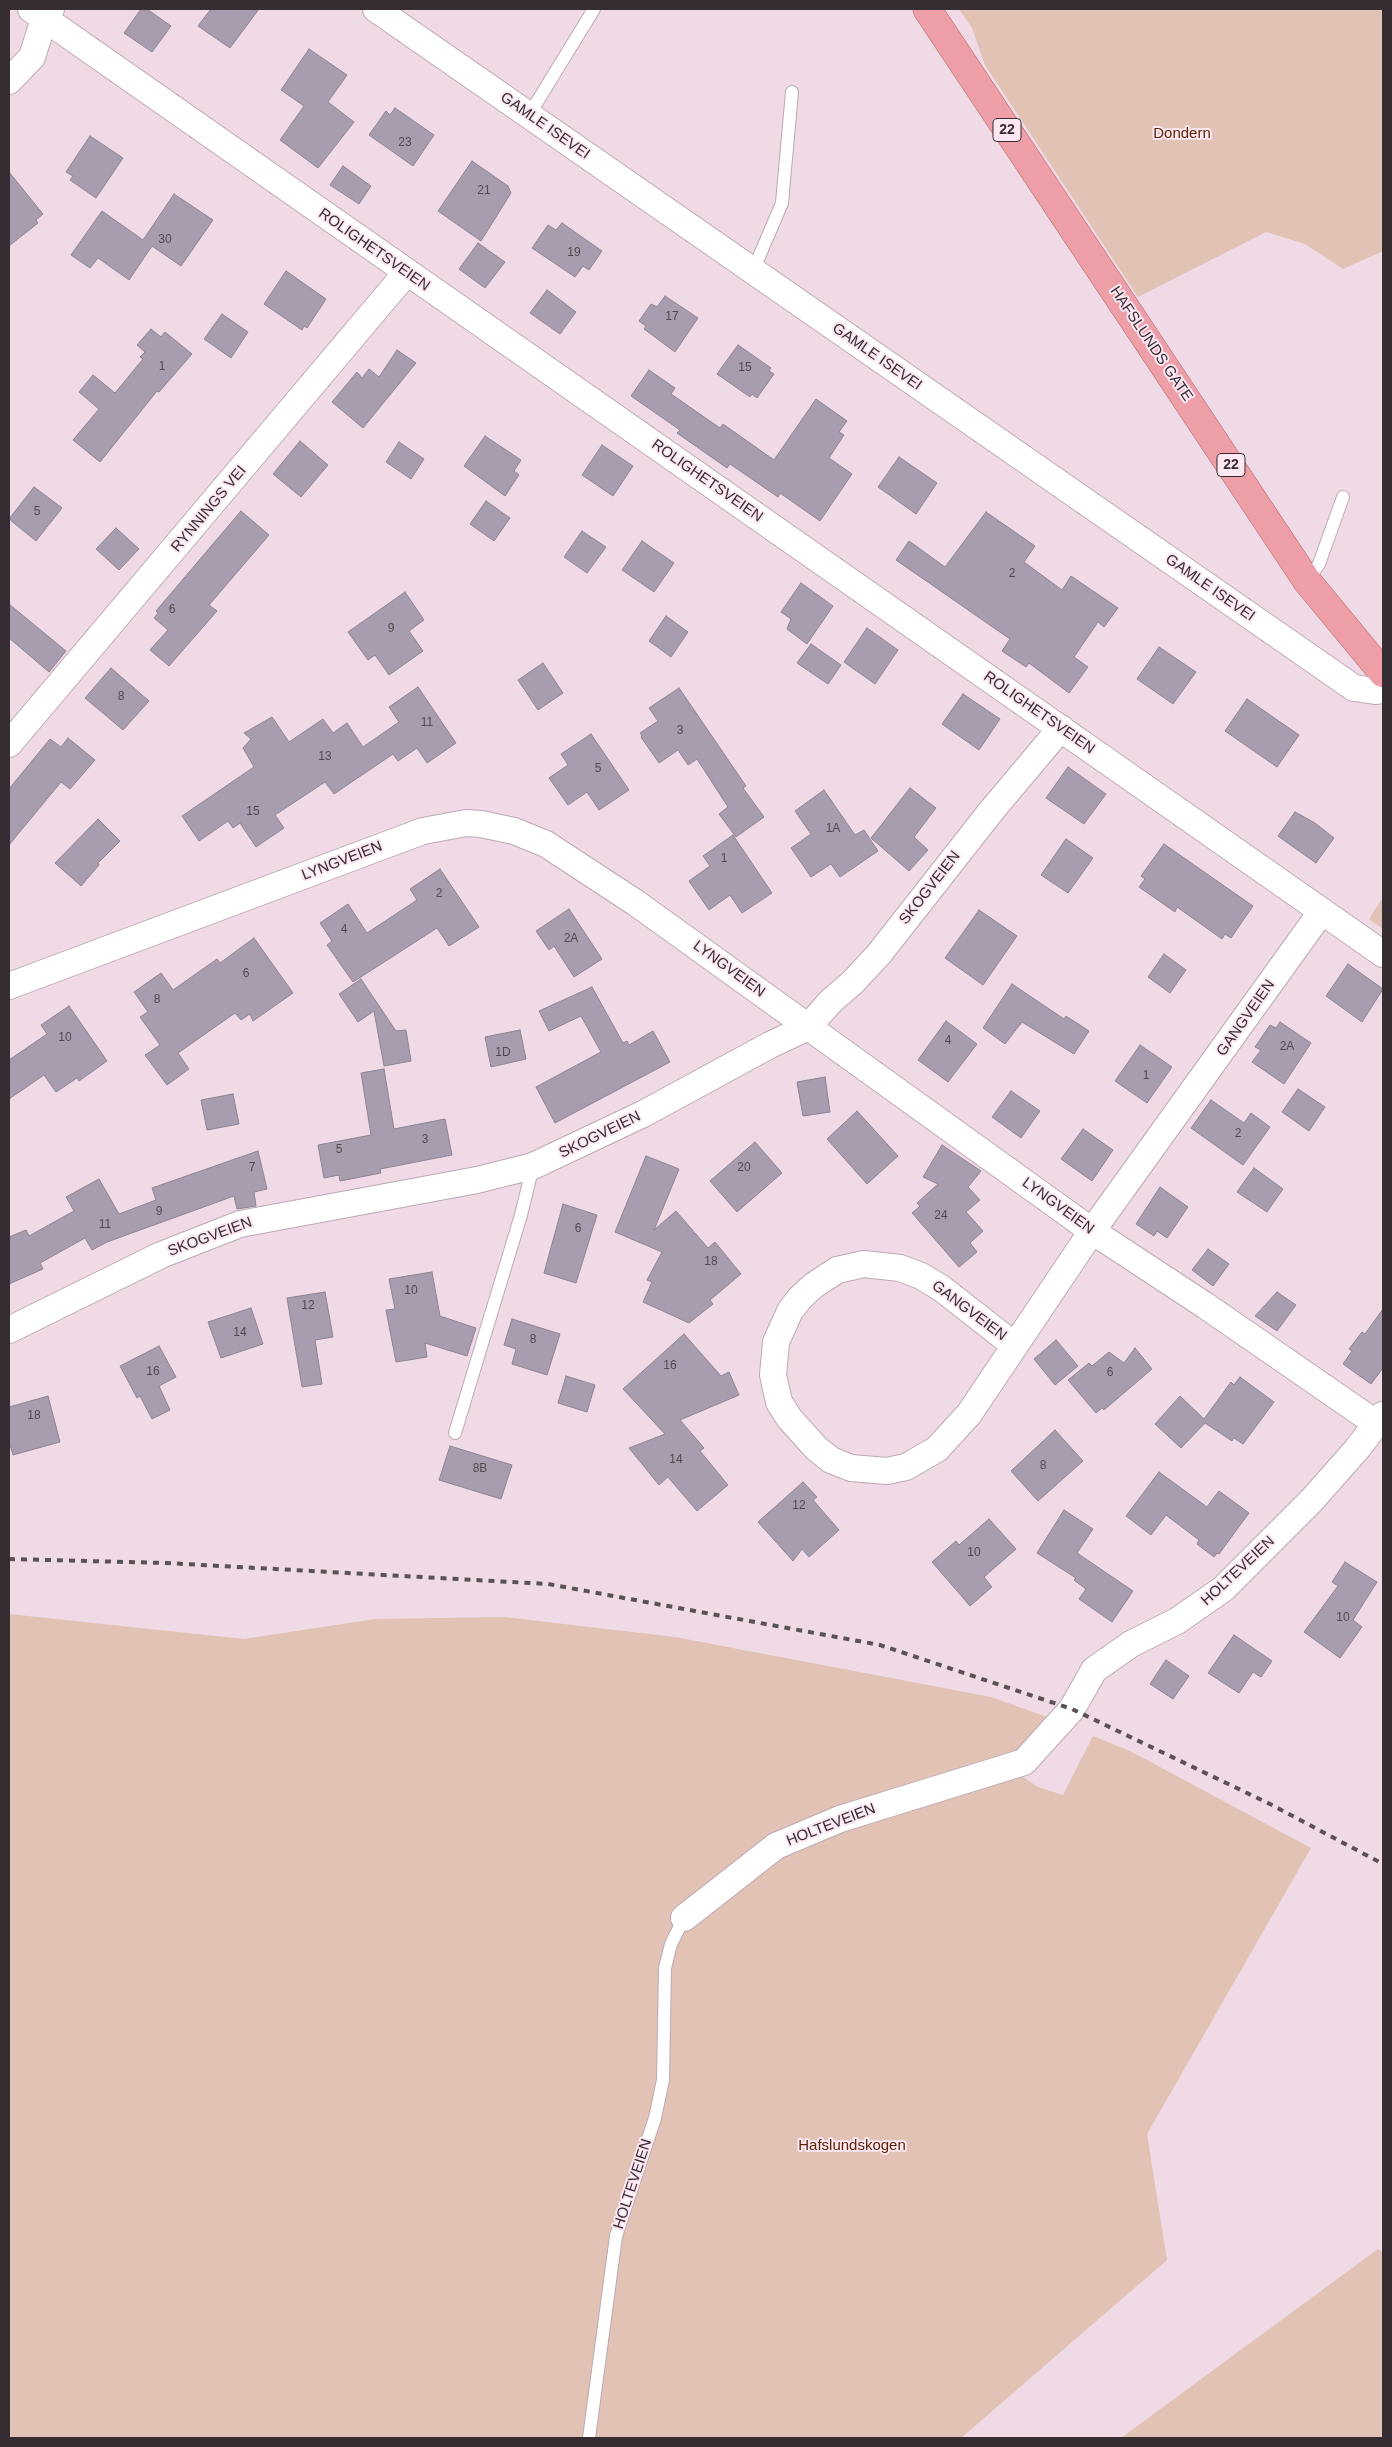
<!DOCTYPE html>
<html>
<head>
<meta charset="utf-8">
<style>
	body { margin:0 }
	#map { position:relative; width:1392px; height:2447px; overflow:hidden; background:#efdae5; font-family:Helvetica,sans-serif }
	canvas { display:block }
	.frame { position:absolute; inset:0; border:10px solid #352d31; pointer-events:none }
</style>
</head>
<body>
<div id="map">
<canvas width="1392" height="2447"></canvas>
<div class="frame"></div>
</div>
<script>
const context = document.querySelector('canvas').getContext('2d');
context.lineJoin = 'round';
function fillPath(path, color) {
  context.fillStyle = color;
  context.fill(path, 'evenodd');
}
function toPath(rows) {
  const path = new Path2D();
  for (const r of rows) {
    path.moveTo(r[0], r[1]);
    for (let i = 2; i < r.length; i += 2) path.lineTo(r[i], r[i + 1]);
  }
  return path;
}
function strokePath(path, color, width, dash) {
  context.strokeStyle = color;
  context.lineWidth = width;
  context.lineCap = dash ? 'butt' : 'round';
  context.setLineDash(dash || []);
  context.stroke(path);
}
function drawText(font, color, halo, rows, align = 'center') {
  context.font = font + ' Helvetica,sans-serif';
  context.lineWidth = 4;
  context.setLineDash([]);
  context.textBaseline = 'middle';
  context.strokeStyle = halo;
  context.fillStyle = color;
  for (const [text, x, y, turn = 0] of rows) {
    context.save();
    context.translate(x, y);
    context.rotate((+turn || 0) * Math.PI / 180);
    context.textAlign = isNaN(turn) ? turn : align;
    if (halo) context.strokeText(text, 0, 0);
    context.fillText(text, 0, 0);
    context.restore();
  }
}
const green = toPath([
	[959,9,1383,9,1383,251,1343,269,1305,244,1266,232,1138,297,985,65,972,28],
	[1381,900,1383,902,1383,929,1369,919],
	[9,1614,244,1639,375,1619,504,1617,675,1637,991,1697,1050,1718,1029,1742,1000,1762,1038,1787,1063,1795,1093,1736,1130,1751,1311,1848,1147,2134,1167,2260,961,2438,9,2438],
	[1378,2249,1383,2253,1383,2438,1121,2438]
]);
const building = toPath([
	[141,9,147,9,171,26,152,52,124,33,141,9],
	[211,9,259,9,230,48,198,26,211,9],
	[309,49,347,75,328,102,354,122,318,168,280,140,304,106,281,90,309,49],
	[395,108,434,135,413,166,369,135,386,111,390,115,395,108],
	[90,136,123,158,96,198,70,180,73,176,66,172,90,136],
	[472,161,508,186,511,193,481,241,438,211,472,161],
	[343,166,371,186,359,204,330,185,343,166],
	[9,172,43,214,36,220,38,223,9,246,9,172],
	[174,194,213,220,181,266,152,246,129,280,98,258,90,268,71,255,102,211,143,240,174,194],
	[562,223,602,251,589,270,583,266,575,277,532,248,548,225,556,230,562,223],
	[478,243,505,262,485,288,459,269,478,243],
	[286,271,326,299,307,328,304,326,302,330,264,304,286,271],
	[547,290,576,312,560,334,530,313,547,290],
	[665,296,698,318,675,352,644,329,646,326,639,321,651,304,657,307,665,296],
	[222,314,248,332,231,358,204,339,222,314],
	[151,329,161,337,165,332,192,354,159,392,157,391,100,462,73,440,99,409,79,392,93,375,115,393,143,359,140,357,145,352,137,345,151,329],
	[738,345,771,368,769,371,774,374,757,398,752,394,750,397,717,374,738,345],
	[397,350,416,363,363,428,332,402,357,372,362,378,369,369,379,377,397,350],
	[649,370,675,388,671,394,720,428,723,424,774,460,816,399,847,421,839,432,844,435,829,458,852,474,820,521,780,493,778,497,730,464,727,468,677,433,680,430,631,396,649,370],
	[485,436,521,460,514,471,519,475,505,496,464,466,485,436],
	[300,441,328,465,301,497,273,474,300,441],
	[399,442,424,459,411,479,386,462,399,442],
	[602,445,633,466,613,496,582,475,602,445],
	[899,457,937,483,916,514,878,487,899,457],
	[34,487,62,508,36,541,9,519,34,487],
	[486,501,510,518,494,541,470,524,486,501],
	[241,511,269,535,209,605,217,611,169,666,150,650,168,630,154,618,158,613,156,611,241,511],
	[986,512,1035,546,1024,562,1062,590,1071,576,1118,608,1104,627,1098,622,1074,657,1088,667,1069,693,1029,663,1026,667,1002,651,1010,639,896,560,909,541,945,567,986,512],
	[116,528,139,549,119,570,96,549,116,528],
	[582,531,606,547,587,573,564,557,582,531],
	[642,541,674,563,654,592,622,570,642,541],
	[801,583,833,606,807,644,787,629,791,619,781,612,801,583],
	[405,592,424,620,409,631,423,651,389,675,375,655,368,660,348,632,405,592],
	[9,604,66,651,49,672,9,638,9,604],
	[666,616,688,632,671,657,649,641,666,616],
	[867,628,898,650,875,684,844,662,867,628],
	[811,644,841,665,828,684,797,663,811,644],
	[1159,647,1196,672,1173,704,1137,679,1159,647],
	[543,663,563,693,538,710,518,680,543,663],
	[111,668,149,701,123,730,85,698,111,668],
	[418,687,456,743,427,763,417,748,398,761,393,754,334,794,325,782,275,815,284,828,256,847,240,823,233,828,228,821,199,841,182,816,254,767,243,748,251,739,244,733,272,717,289,742,323,719,333,733,347,723,363,747,399,722,389,707,418,687],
	[679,688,746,786,743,788,764,817,736,837,719,814,728,807,697,759,688,765,678,750,659,763,641,737,642,736,640,733,658,721,649,708,679,688],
	[963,694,1000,719,979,750,942,724,963,694],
	[1247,699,1299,735,1277,767,1225,731,1247,699],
	[591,734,629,790,599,810,587,792,568,805,549,778,568,765,561,754,591,734],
	[68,738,95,760,70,789,61,782,9,845,9,789,50,739,61,747,68,738],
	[1068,767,1106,794,1084,824,1046,798,1068,767],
	[910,788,936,808,914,837,928,850,909,871,871,838,910,788],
	[824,790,855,835,864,830,878,851,840,877,831,864,811,877,791,848,811,834,795,811,824,790],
	[1295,812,1315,823,1334,838,1316,863,1278,836,1295,812],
	[98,819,120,841,98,863,99,865,81,886,55,863,98,819],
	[733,835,772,893,742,913,730,895,709,910,689,881,710,866,703,856,733,835],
	[1066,839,1093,858,1068,893,1041,875,1066,839],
	[1164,844,1253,906,1231,938,1225,934,1222,939,1177,907,1175,912,1139,887,1145,879,1141,876,1164,844],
	[440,869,479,927,449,946,437,928,353,982,327,945,332,941,320,923,348,904,367,933,417,900,410,889,440,869],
	[569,909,602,959,574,977,554,946,549,950,536,931,569,909],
	[979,910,1017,936,983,985,945,958,979,910],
	[254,938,293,993,253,1021,250,1014,241,1020,235,1013,178,1053,189,1069,167,1085,145,1055,160,1045,140,1017,148,1012,134,992,161,973,173,990,217,959,220,963,254,938],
	[1164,954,1186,970,1170,993,1148,977,1164,954],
	[1348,964,1383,989,1362,1022,1326,996,1348,964],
	[361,979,396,1031,406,1030,411,1061,384,1066,374,1011,358,1022,339,994,361,979],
	[1012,984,1064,1019,1066,1016,1089,1031,1074,1054,1022,1022,1005,1044,983,1028,1012,984],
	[592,987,623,1043,627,1041,629,1045,653,1031,670,1062,555,1123,536,1087,601,1052,581,1016,549,1031,539,1011,592,987],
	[69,1006,107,1061,79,1081,77,1078,56,1092,44,1075,9,1099,9,1060,47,1034,41,1025,69,1006],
	[946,1021,977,1044,948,1082,918,1060,946,1021],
	[1280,1022,1311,1043,1284,1084,1252,1062,1261,1050,1255,1047,1270,1025,1276,1028,1280,1022],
	[520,1030,526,1059,491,1067,485,1037,520,1030],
	[1140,1045,1172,1067,1147,1103,1115,1081,1140,1045],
	[384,1069,394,1129,445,1119,452,1155,380,1169,381,1173,340,1181,339,1175,324,1178,318,1145,371,1135,361,1073,384,1069],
	[825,1077,830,1112,803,1116,797,1082,825,1077],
	[1298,1089,1325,1107,1309,1131,1282,1112,1298,1089],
	[1011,1091,1040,1111,1021,1138,992,1117,1011,1091],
	[233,1094,239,1124,207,1130,201,1100,233,1094],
	[1211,1100,1244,1123,1251,1113,1270,1127,1243,1165,1191,1128,1211,1100],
	[857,1111,898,1156,867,1184,827,1139,857,1111],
	[1083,1129,1113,1150,1092,1181,1061,1159,1083,1129],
	[755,1142,782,1173,737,1212,710,1181,755,1142],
	[942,1145,981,1171,968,1187,980,1200,966,1212,983,1231,970,1243,977,1252,959,1267,912,1213,920,1206,917,1203,938,1184,923,1177,942,1145],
	[258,1151,267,1189,254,1192,256,1206,237,1209,234,1196,107,1242,92,1250,85,1238,40,1263,43,1269,9,1284,9,1237,26,1230,29,1236,74,1211,66,1197,99,1179,119,1214,156,1200,152,1188,258,1151],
	[646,1156,679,1169,654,1230,676,1211,708,1248,715,1242,741,1274,710,1300,713,1304,689,1323,643,1302,652,1282,647,1280,662,1252,615,1232,646,1156],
	[1254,1168,1283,1189,1267,1212,1237,1192,1254,1168],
	[1160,1187,1188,1207,1167,1238,1157,1231,1154,1236,1136,1224,1160,1187],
	[563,1204,597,1215,576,1283,544,1273,563,1204],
	[1208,1249,1229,1264,1213,1286,1192,1270,1208,1249],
	[432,1272,440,1316,476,1328,467,1356,425,1343,427,1357,396,1362,386,1310,395,1309,389,1279,432,1272],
	[325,1292,333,1337,315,1340,322,1384,302,1387,287,1298,325,1292],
	[1277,1292,1296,1305,1277,1331,1255,1316,1277,1292],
	[251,1308,263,1344,221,1358,208,1322,251,1308],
	[1383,1309,1383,1368,1371,1384,1343,1364,1352,1351,1349,1349,1362,1332,1365,1334,1383,1309],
	[512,1319,560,1334,547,1375,512,1364,516,1349,504,1345,512,1319],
	[684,1334,721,1376,729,1372,739,1395,680,1420,704,1448,700,1451,728,1485,697,1511,668,1477,659,1485,629,1448,665,1434,623,1389,684,1334],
	[1056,1340,1078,1366,1055,1385,1034,1359,1056,1340],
	[159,1346,176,1377,159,1386,170,1410,152,1419,140,1396,137,1398,120,1366,159,1346],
	[1135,1348,1152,1369,1104,1410,1102,1408,1096,1413,1068,1380,1089,1363,1092,1366,1109,1352,1124,1363,1135,1348],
	[566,1376,595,1385,587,1412,558,1403,566,1376],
	[1240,1377,1274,1402,1243,1444,1234,1438,1232,1441,1205,1423,1181,1448,1155,1424,1180,1396,1204,1419,1231,1382,1234,1385,1240,1377],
	[48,1396,60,1442,13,1455,9,1441,9,1407,48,1396],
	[1055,1430,1083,1461,1038,1501,1011,1471,1055,1430],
	[450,1446,512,1465,501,1499,439,1480,450,1446],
	[1159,1472,1207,1507,1219,1491,1249,1513,1219,1554,1217,1553,1214,1557,1197,1544,1199,1540,1166,1515,1151,1535,1126,1516,1159,1472],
	[803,1482,817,1497,813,1500,839,1530,809,1557,802,1549,793,1561,758,1522,803,1482],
	[1064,1510,1093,1529,1077,1553,1133,1591,1112,1622,1079,1599,1086,1589,1074,1580,1076,1578,1037,1553,1064,1510],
	[989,1519,1016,1549,984,1577,992,1587,970,1606,932,1562,956,1541,959,1545,989,1519],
	[1345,1562,1377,1582,1353,1620,1362,1627,1340,1658,1304,1632,1338,1586,1332,1582,1345,1562],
	[1234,1635,1272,1661,1261,1677,1253,1672,1239,1693,1208,1673,1234,1635],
	[1166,1660,1189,1676,1173,1699,1150,1684,1166,1660]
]);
const service = toPath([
	[529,115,594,9],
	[753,271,782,203,792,92],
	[1307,581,1319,564,1343,497],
	[455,1433,521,1215,533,1166],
	[589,2438,616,2236,655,2118,663,2080,665,1968,671,1944,684,1918]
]);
const minor = toPath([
	[31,9,1383,954],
	[376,9,1354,688,1375,691,1383,690],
	[9,81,32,57,44,19,51,9],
	[9,744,407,272],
	[9,986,423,831,466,823,481,824,514,831,546,844,636,903,1092,1231,1206,1306,1377,1424],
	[9,1330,161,1255,240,1224,477,1180,533,1166,643,1114,770,1045,808,1027,831,1001,853,982,879,954,992,810,1061,728],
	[1014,1345,941,1288,921,1276,900,1268,864,1264,837,1270,813,1286,800,1298,790,1311,776,1342,773,1375,779,1402,789,1418,817,1449,831,1460,851,1468,887,1471,906,1467,937,1449,969,1414,1092,1231,1322,911],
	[684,1918,776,1846,840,1819,1024,1762,1072,1709,1094,1670,1131,1644,1177,1621,1223,1589,1312,1500,1357,1449,1383,1415]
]);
const trunk = toPath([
	[927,9,1307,581,1383,673]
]);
const rail = toPath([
	[9,1559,166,1563,548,1584,880,1645,1072,1709,1270,1804,1383,1864]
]);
const numberNames = [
	["23",405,143],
	["21",484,191],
	["30",165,240],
	["19",574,253],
	["17",672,317],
	["1",162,367],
	["15",745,368],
	["5",37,512],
	["2",1012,574],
	["6",172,610],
	["9",391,629],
	["8",121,697],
	["11",427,723],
	["3",680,731],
	["13",325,757],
	["5",598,769],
	["15",253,812],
	["1A",833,829],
	["1",724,859],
	["2",439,894],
	["4",344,930],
	["2A",571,939],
	["6",246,974],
	["8",157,1000],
	["10",65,1038],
	["4",948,1041],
	["2A",1287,1047],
	["1D",503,1053],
	["1",1146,1076],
	["2",1238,1134],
	["3",425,1140],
	["5",339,1150],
	["7",252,1168],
	["20",744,1168],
	["9",159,1212],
	["24",941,1216],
	["11",105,1225],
	["6",578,1229],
	["18",711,1262],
	["10",411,1291],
	["12",308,1306],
	["14",240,1333],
	["8",533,1340],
	["16",670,1366],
	["16",153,1372],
	["6",1110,1373],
	["18",34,1416],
	["14",676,1460],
	["8",1043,1466],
	["8B",480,1469],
	["12",799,1506],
	["10",974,1553],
	["10",1343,1618]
];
const shields = [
	[1007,130,28],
	[1231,465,28]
];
const shieldNames = [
	["22",1007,130],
	["22",1231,465]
];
const streetNames = [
	["GAMLE ISEVEI",545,126,35],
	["ROLIGHETSVEIEN",374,250,35],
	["HAFSLUNDS GATE",1151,344,56],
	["GAMLE ISEVEI",877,357,35],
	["ROLIGHETSVEIEN",707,481,35],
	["RYNNINGS VEI",209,509,-50],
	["GAMLE ISEVEI",1210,588,35],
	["ROLIGHETSVEIEN",1039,713,35],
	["LYNGVEIEN",342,861,-21],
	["SKOGVEIEN",930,888,-52],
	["LYNGVEIEN",729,969,36],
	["GANGVEIEN",1246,1018,-55],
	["SKOGVEIEN",600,1135,-26],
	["LYNGVEIEN",1058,1206,36],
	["SKOGVEIEN",210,1237,-20],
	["GANGVEIEN",969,1311,37],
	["HOLTEVEIEN",1238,1571,-43],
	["HOLTEVEIEN",831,1825,-21],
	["HOLTEVEIEN",633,2184,-72]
];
const parkNames = [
	["Dondern",1182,134],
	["Hafslundskogen",852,2146]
];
fillPath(green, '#e1c2b4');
fillPath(building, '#a89dae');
strokePath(building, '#8e8394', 1);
strokePath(service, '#bda9b4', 14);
strokePath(minor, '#bda9b4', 28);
strokePath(trunk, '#ab676e', 29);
strokePath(service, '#fff', 12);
strokePath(minor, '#fff', 26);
strokePath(trunk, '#ee9ea6', 28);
strokePath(rail, '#5b5055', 4, [6, 6]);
drawText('12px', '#524950', null, numberNames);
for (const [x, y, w] of shields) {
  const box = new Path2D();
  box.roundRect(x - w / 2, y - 11.5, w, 23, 4);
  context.fillStyle = '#fce7f2';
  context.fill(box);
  strokePath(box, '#352d31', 1);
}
drawText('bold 14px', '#352d31', null, shieldNames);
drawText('15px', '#352d31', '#fce7f2', streetNames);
drawText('15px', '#5d2302', '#fce7f2', parkNames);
</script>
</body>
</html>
